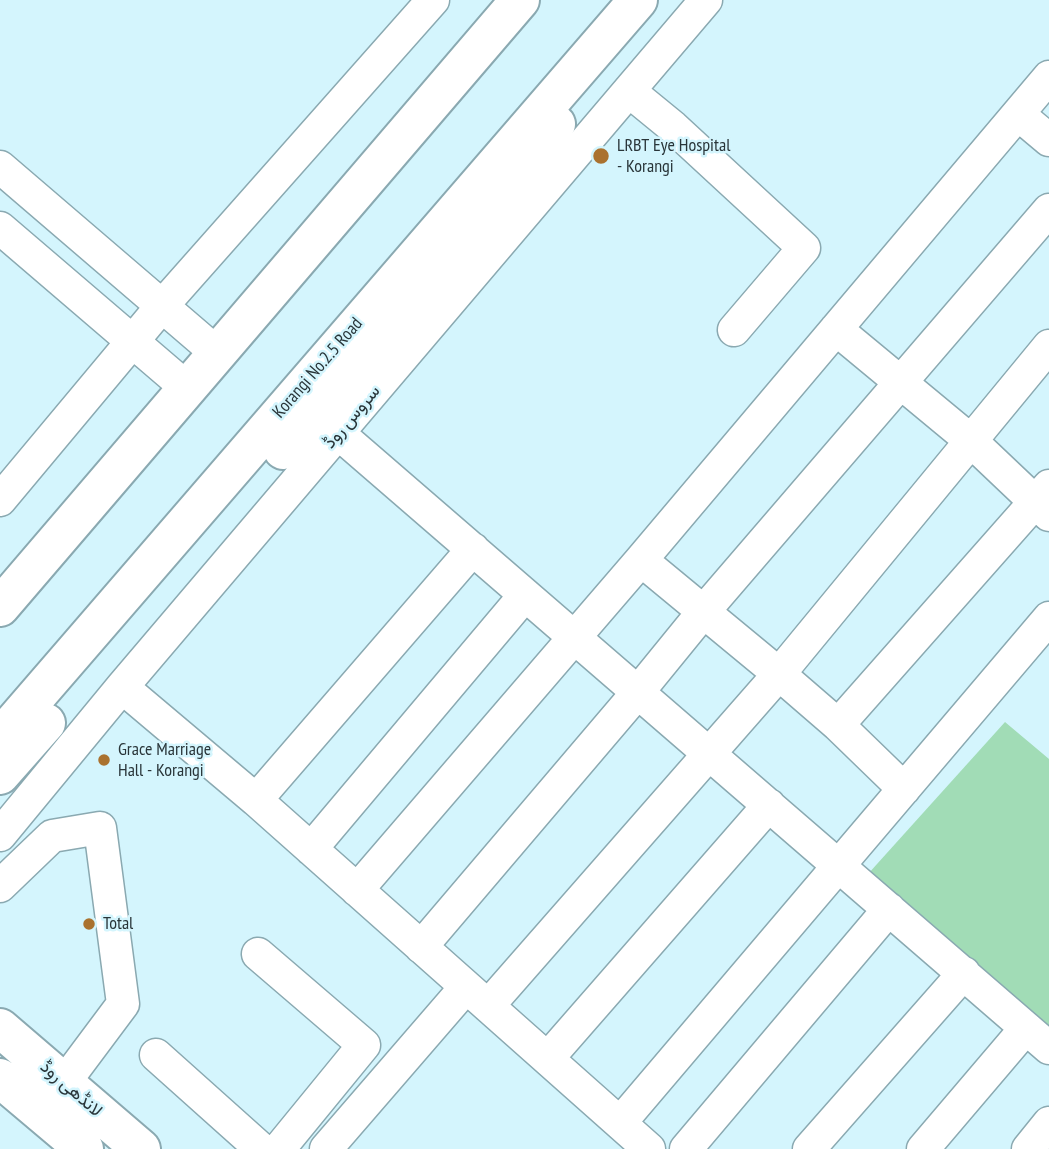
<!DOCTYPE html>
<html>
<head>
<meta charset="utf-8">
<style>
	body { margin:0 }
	canvas { display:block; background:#d4f5fd }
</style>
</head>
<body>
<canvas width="1049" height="1149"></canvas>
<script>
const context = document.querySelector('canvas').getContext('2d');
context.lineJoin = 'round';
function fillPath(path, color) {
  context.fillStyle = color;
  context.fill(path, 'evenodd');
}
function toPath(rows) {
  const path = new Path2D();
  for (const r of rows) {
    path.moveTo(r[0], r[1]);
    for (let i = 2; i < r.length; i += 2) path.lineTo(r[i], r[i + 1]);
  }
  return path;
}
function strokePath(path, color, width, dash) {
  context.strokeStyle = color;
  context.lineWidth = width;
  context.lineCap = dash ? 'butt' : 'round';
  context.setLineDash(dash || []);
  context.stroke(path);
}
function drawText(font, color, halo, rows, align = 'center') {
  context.font = font + ' "PT Sans Narrow",Vazirmatn,sans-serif';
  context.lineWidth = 5;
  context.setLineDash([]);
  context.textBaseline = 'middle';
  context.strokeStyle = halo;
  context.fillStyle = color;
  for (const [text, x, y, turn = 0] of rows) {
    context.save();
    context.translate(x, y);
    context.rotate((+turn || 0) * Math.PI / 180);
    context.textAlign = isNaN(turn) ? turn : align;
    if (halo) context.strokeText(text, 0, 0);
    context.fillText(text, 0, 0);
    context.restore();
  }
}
const green = toPath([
	[1005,722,1049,759,1049,1028,868,874]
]);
const minor = toPath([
	[629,91,673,127,804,248,734,330],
	[1018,114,1049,140],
	[0,167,218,354],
	[0,228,188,389],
	[836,329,970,440,1049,515],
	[338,433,1049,1048],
	[0,500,162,306,433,0],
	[641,560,779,674,838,725,904,789],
	[122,687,256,800,649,1149],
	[838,725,1049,486],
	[256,800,473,549],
	[0,835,122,687,706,0],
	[311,849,525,595],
	[0,886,52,836,100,828,123,1004,64,1083],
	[357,890,641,560,1049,77],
	[421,947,638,692,704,611,1049,210],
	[258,954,364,1045,279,1149],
	[488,1006,779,674,1049,346],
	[156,1055,261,1149],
	[548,1058,769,805],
	[620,1123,1049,618],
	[326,1149,466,987],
	[686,1149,889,909],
	[809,1149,964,973],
	[923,1149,1026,1028],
	[1028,1149,1049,1123]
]);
const major = toPath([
	[283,450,529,167,556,124],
	[0,607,520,0],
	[0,738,638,0],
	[0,775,46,723],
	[0,1028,141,1149],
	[0,1078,84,1149]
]);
const markers = [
	[601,156,9,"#aa722f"],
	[104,760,7,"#aa722f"],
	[89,924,7,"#aa722f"]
];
const poiNames = [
	["LRBT Eye Hospital",617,146],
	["- Korangi",617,167],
	["Grace Marriage",118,750],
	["Hall - Korangi",118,771],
	["Total",103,924]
];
const streetNames = [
	["Korangi No.2.5 Road",318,368,-49],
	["سروس روڈ",352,417,-50],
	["لانڈھی روڈ",71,1089,41]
];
fillPath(green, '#a1dcb6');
strokePath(minor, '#8aa9b1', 35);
strokePath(major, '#8aa9b1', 42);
strokePath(minor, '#fff', 32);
strokePath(major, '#fff', 38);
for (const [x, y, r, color] of markers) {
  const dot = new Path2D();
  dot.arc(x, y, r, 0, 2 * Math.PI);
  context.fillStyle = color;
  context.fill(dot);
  strokePath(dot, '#d4f5fd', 2.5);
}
drawText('18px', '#293539', '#d4f5fd', poiNames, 'left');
drawText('18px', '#293539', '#d4f5fd', streetNames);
</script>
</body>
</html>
